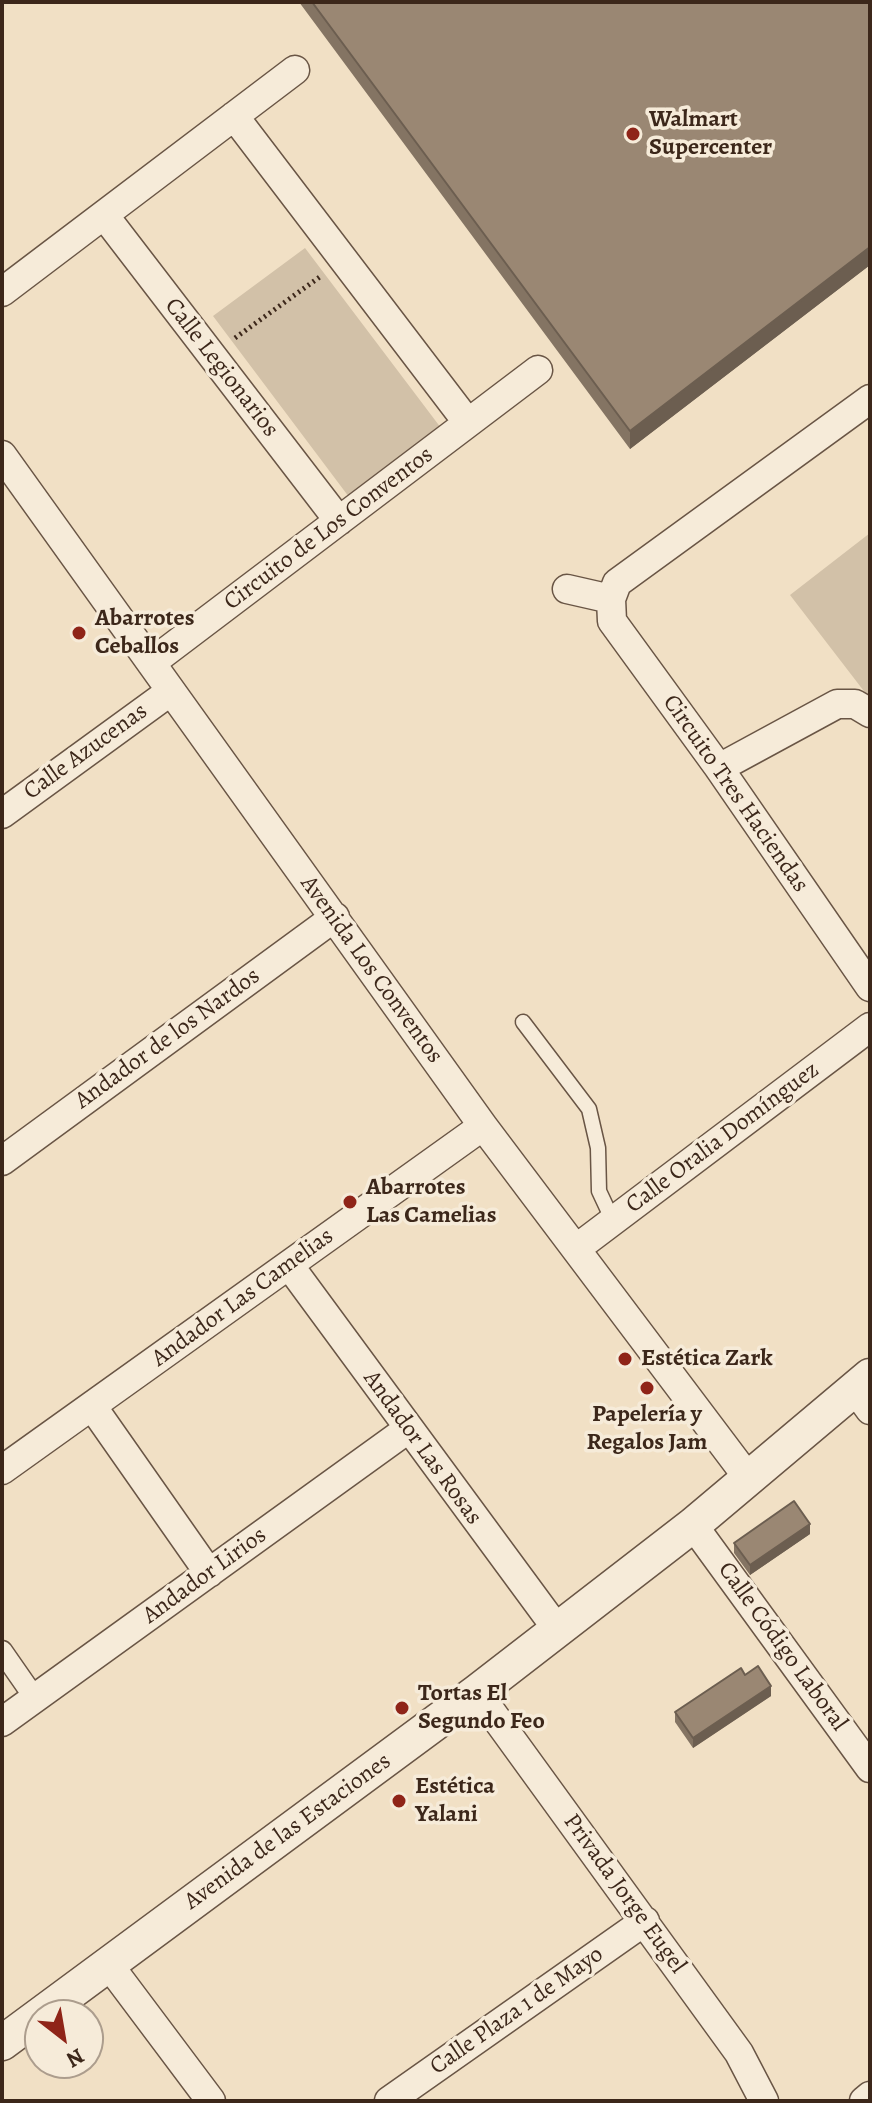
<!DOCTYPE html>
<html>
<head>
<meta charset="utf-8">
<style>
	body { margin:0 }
	#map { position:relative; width:872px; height:2103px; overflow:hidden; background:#f1e0c5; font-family:Alegreya,serif }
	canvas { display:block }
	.frame { position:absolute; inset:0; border:4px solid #3c271a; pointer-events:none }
	.north { position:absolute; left:24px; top:1999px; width:80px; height:80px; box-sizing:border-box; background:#f6ebd9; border:2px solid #ac9d8d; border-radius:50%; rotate:149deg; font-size:22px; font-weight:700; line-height:32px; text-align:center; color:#3c271a }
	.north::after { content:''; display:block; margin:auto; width:28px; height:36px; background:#8f2418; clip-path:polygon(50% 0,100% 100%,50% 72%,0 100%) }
</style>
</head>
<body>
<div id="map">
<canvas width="872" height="2103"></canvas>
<div class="frame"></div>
<div class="north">N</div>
</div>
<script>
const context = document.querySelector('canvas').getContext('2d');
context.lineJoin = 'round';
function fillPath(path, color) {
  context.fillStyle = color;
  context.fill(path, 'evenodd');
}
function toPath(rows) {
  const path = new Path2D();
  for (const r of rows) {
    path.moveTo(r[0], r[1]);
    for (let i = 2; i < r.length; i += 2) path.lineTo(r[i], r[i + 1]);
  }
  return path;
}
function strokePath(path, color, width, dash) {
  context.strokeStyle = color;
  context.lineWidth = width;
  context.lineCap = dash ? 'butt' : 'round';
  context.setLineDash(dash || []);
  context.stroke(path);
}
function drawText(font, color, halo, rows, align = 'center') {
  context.font = font + ' Alegreya,serif';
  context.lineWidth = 7;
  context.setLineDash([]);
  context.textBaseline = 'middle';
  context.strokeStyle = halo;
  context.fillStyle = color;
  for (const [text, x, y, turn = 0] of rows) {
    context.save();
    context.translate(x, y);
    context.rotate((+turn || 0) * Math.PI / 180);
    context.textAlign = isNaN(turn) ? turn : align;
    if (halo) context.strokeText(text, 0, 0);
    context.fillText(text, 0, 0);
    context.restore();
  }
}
const green = toPath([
	[305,248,441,428,349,497,213,316],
	[870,533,870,699,790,595]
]);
const path = toPath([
	[235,338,321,276]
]);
const service = toPath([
	[523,1022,589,1109,598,1148,599,1191,613,1221]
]);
const pedestrian = toPath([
	[2,1651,34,1697]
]);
const minor = toPath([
	[234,116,468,423],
	[104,215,339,521],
	[2,292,295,70],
	[870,399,617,583,611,599,612,621,719,768,870,987],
	[2,455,483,1126,749,1479],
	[567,589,611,599],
	[151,663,538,370],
	[719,768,837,704,855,704,870,713],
	[2,814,171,691],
	[2,1161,335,917],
	[577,1248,870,1027],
	[289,1265,557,1629],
	[854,1388,870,1410],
	[92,1406,209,1573],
	[2,1470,483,1126],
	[693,1525,870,1768],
	[477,1692,739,2053,764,2101],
	[2,1722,408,1429],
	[109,1965,211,2101],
	[389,2101,645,1921],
	[864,2101,870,2096]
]);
const tertiary = toPath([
	[2,2043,477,1692,693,1525,870,1376]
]);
const wall = toPath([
	[299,2,870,2,870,265,630,449],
	[810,1534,750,1575,734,1553,734,1543],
	[745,1675,771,1696,693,1748,675,1722,675,1712]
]);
const shadedWall = toPath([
	[870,247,870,265,630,449,630,431],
	[810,1524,810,1534,750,1575,750,1565],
	[771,1686,771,1696,693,1748,693,1738]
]);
const building = toPath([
	[312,2,870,2,870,247,630,431,312,2],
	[794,1501,810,1524,750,1565,734,1543,794,1501],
	[758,1666,771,1686,693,1738,675,1712,741,1668,745,1675,758,1666]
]);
const markers = [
	[633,134,8,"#8f2418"],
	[79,633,8,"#8f2418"],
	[350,1202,8,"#8f2418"],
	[625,1359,8,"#8f2418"],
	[647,1388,8,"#8f2418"],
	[402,1708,8,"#8f2418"],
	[399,1801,8,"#8f2418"]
];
const poiNames = [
	["Walmart",649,120],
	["Supercenter",649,148],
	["Abarrotes",95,619],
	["Ceballos",95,647],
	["Abarrotes",366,1188],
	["Las Camelias",366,1216],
	["Estética Zark",641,1359],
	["Papelería y",647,1415,"center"],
	["Regalos Jam",647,1443,"center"],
	["Tortas El",418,1694],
	["Segundo Feo",418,1722],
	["Estética",415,1787],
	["Yalani",415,1815]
];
const streetNames = [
	["Calle Legionarios",221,368,52],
	["Circuito de Los Conventos",329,529,-37],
	["Calle Azucenas",86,752,-36],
	["Circuito Tres Haciendas",735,794,55],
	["Avenida Los Conventos",371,970,54],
	["Andador de los Nardos",168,1039,-36],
	["Calle Oralia Domínguez",723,1138,-37],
	["Andador Las Camelias",243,1298,-36],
	["Andador Las Rosas",422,1448,54],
	["Andador Lirios",205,1576,-36],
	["Calle Código Laboral",782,1647,54],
	["Avenida de las Estaciones",288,1832,-36],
	["Privada Jorge Eugel",624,1894,54],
	["Calle Plaza 1 de Mayo",517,2011,-35]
];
fillPath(green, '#d2c1a8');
strokePath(service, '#695545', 17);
strokePath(pedestrian, '#695545', 23);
strokePath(minor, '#695545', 31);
strokePath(tertiary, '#695545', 37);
strokePath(path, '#3c271a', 5, [2, 4]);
strokePath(service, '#f6ebd9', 14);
strokePath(pedestrian, '#f6ebd9', 20);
strokePath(minor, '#f6ebd9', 28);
strokePath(tertiary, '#f6ebd9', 34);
fillPath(wall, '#847463');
fillPath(shadedWall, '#6c5e50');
fillPath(building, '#9a8773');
strokePath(building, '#6c5e50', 2);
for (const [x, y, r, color] of markers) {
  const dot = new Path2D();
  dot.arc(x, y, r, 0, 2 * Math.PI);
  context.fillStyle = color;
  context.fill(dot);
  strokePath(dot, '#f6ebd9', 3);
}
drawText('bold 24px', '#3c271a', '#f6ebd9', poiNames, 'left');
drawText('24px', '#3c271a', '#f6ebd9', streetNames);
</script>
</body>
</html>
